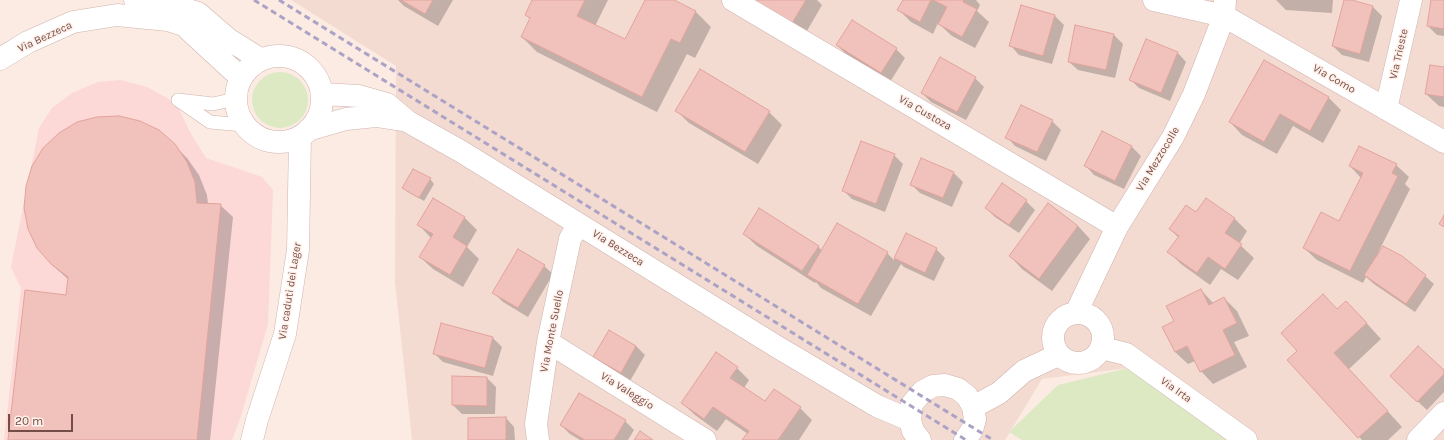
<!DOCTYPE html>
<html>
<head>
<meta charset="utf-8">
<style>
	body { margin:0 }
	#map { position:relative; width:1444px; height:440px; overflow:hidden; background:#fcebe3; font-family:Karla,sans-serif }
	canvas { display:block }
	.scale { position:absolute; left:8px; top:414px; width:65px; height:18px; box-sizing:border-box; border:2px solid #744d49; border-top:0; padding-left:5px; font-size:12px; line-height:14px; white-space:nowrap; color:#744d49; -webkit-text-stroke:3px #fff0e9; paint-order:stroke }
</style>
</head>
<body>
<div id="map">
<canvas width="1444" height="440"></canvas>
<div class="scale">20 m</div>
</div>
<script>
const context = document.querySelector('canvas').getContext('2d');
context.lineJoin = 'round';
function fillPath(path, color) {
  context.fillStyle = color;
  context.fill(path, 'evenodd');
}
function toPath(rows) {
  const path = new Path2D();
  for (const r of rows) {
    if (r.length === 3) {
      path.moveTo(r[0] + r[2], r[1]);
      path.arc(r[0], r[1], r[2], 0, 2 * Math.PI);
      continue;
    }
    path.moveTo(r[0], r[1]);
    for (let i = 2; i < r.length; i += 2) path.lineTo(r[i], r[i + 1]);
  }
  return path;
}
function strokePath(path, color, width, dash) {
  context.strokeStyle = color;
  context.lineWidth = width;
  context.lineCap = dash ? 'butt' : 'round';
  context.setLineDash(dash || []);
  context.stroke(path);
}
function drawText(font, color, halo, rows, align = 'center') {
  context.font = font + ' Karla,sans-serif';
  context.lineWidth = 3;
  context.setLineDash([]);
  context.textBaseline = 'middle';
  context.strokeStyle = halo;
  context.fillStyle = color;
  for (const [text, x, y, turn = 0] of rows) {
    context.save();
    context.translate(x, y);
    context.rotate((+turn || 0) * Math.PI / 180);
    context.textAlign = isNaN(turn) ? turn : align;
    if (halo) context.strokeText(text, 0, 0);
    context.fillText(text, 0, 0);
    context.restore();
  }
}
const residential = toPath([
	[291,0,1444,0,1444,440,1226,440,1128,368,1042,379,1005,440,412,440,395,282,396,66]
]);
const commercial = toPath([
	[121,80,147,87,176,103,191,134,206,158,262,177,273,190,268,324,241,416,232,440,4,440,21,288,11,267,39,128,52,108,72,93,98,82]
]);
const green = toPath([
	[280,100,28],
	[1128,368,1226,440,1022,440,1009,432,1058,385]
]);
const shadow = toPath([
	[398,0,453,0,438,26,404,6],
	[533,0,608,0,595,26,626,41,646,0,672,0,696,12,711,27,695,58,687,54,657,112,537,52,522,37,531,20,526,15],
	[748,0,817,0,822,5,804,36],
	[903,0,976,0,980,5,977,11,989,22,975,48,952,36,938,23,933,34,911,22,899,10],
	[1276,0,1333,0,1332,13,1286,10],
	[1345,0,1373,7,1382,16,1369,62,1342,55,1333,46],
	[1432,0,1444,0,1444,36,1437,35,1428,26],
	[1022,6,1055,16,1064,25,1052,64,1019,55,1011,46],
	[1114,35,1123,44,1115,78,1078,70,1069,62],
	[1146,40,1178,53,1186,62,1170,101,1139,88,1130,79],
	[837,45,896,49,905,58,890,82,846,54],
	[1444,68,1444,107,1439,106,1426,94],
	[975,78,984,87,966,120,931,102,922,93],
	[1329,98,1341,110,1323,143,1293,126,1277,154,1242,135,1230,122],
	[676,110,769,112,782,125,758,164,689,123],
	[1052,121,1061,130,1046,161,1015,146,1007,137],
	[1102,132,1132,147,1141,156,1124,189,1094,175,1086,166],
	[174,145,187,158,199,175,207,195,208,204,220,205,233,217,210,440,9,440,67,296,69,280,51,264],
	[894,155,903,164,885,212,852,199,843,190],
	[921,160,954,173,963,182,952,207,920,193,911,184],
	[1396,165,1409,177,1405,184,1410,189,1378,253,1425,276,1434,284,1415,312,1374,284,1366,277,1363,283,1317,260,1304,248,1339,223,1361,178,1350,166],
	[430,179,434,184,424,201,408,192,404,188],
	[1206,199,1235,219,1247,231,1239,244,1254,258,1238,280,1221,269,1210,285,1181,264,1169,252,1179,238,1170,229,1196,213],
	[1026,201,1035,210,1019,233,995,217,986,208],
	[464,217,477,230,467,247,479,259,463,287,433,269,420,257,431,238,418,224],
	[1078,226,1090,239,1052,291,1022,269,1010,256],
	[744,234,818,246,822,251,887,253,894,260,906,235,936,249,945,258,934,281,904,267,901,264,871,316,821,288,816,282,815,283,757,246],
	[544,266,553,274,528,317,503,302,494,293],
	[1201,290,1214,304,1224,298,1237,311,1249,336,1234,342,1247,367,1213,384,1201,371,1195,361,1188,364,1175,352,1163,328,1175,322],
	[1338,310,1361,317,1381,339,1349,369,1402,427,1388,440,1362,440,1289,360],
	[442,324,493,338,502,347,493,376,443,362,434,353],
	[609,331,636,346,645,355,630,381,603,365,595,357],
	[737,368,749,380,744,388,765,403,800,408,812,420,799,440,744,440,748,434,726,419,717,431,695,415,682,403],
	[1444,371,1444,392,1427,410,1400,385],
	[487,378,496,387,495,414,462,414,453,405],
	[506,418,514,427,515,440,469,440],
	[625,421,634,430,628,440,580,440,570,434,561,425]
]);
const building = toPath([
	[401,0,433,0,425,14,401,0],
	[532,0,585,0,577,16,625,39,645,0,674,0,696,11,680,43,671,39,642,97,521,37,530,18,525,15,532,0],
	[749,0,806,0,791,25,749,0],
	[903,0,931,0,920,22,897,10,903,0],
	[933,0,964,0,963,2,977,9,962,37,938,24,947,7,933,0],
	[1344,0,1352,0,1373,6,1360,54,1332,46,1344,0],
	[1431,0,1444,0,1444,29,1427,26,1431,0],
	[1021,5,1055,15,1043,56,1009,46,1021,5],
	[852,20,897,48,881,73,836,45,852,20],
	[1075,25,1114,34,1106,70,1068,62,1075,25],
	[1146,39,1178,52,1161,93,1129,80,1146,39],
	[940,57,976,77,957,112,921,93,940,57],
	[1264,60,1329,97,1310,131,1280,114,1264,142,1229,122,1264,60],
	[1430,65,1444,67,1444,97,1425,94,1430,65],
	[700,69,770,111,745,152,675,111,700,69],
	[1021,105,1053,120,1037,152,1005,138,1021,105],
	[119,116,140,121,159,130,175,144,187,162,195,182,197,203,221,204,197,440,8,440,25,290,66,295,68,277,51,264,37,248,28,229,24,208,26,186,32,166,43,148,59,133,77,122,97,117,119,116],
	[1102,131,1132,146,1115,181,1084,166,1102,131],
	[861,141,895,154,876,204,842,191,861,141],
	[1359,146,1397,164,1392,173,1398,176,1350,271,1303,248,1321,212,1339,221,1363,173,1349,166,1359,146],
	[921,158,954,172,943,198,910,185,921,158],
	[413,169,431,178,419,198,402,188,413,169],
	[1002,183,1027,200,1009,225,985,208,1002,183],
	[433,198,465,217,453,237,467,246,450,275,419,257,433,234,417,225,433,198],
	[1206,198,1235,218,1225,233,1242,244,1225,269,1208,257,1197,273,1167,252,1179,236,1169,229,1186,205,1196,212,1206,198],
	[1048,203,1078,226,1039,279,1009,256,1048,203],
	[759,208,819,246,802,271,743,234,759,208],
	[1444,215,1444,227,1439,224,1444,215],
	[837,223,888,252,858,304,807,275,837,223],
	[906,233,937,248,925,273,894,258,906,233],
	[1383,246,1402,256,1426,275,1406,304,1364,275,1383,246],
	[518,249,545,265,518,308,492,293,518,249],
	[1201,289,1209,305,1224,297,1237,323,1223,330,1235,355,1200,372,1187,346,1175,352,1162,327,1174,321,1166,306,1201,289],
	[1323,294,1337,309,1346,301,1367,323,1334,353,1388,411,1358,438,1287,360,1297,351,1281,333,1323,294],
	[441,323,493,337,485,368,433,354,441,323],
	[609,330,636,346,621,373,593,357,609,330],
	[1418,346,1444,370,1444,374,1417,402,1390,376,1418,346],
	[716,352,738,367,730,378,765,401,774,389,801,407,778,440,742,440,749,431,713,407,704,419,681,403,716,352],
	[452,376,487,377,487,406,452,405,452,376],
	[579,393,626,420,614,440,585,440,560,425,579,393],
	[506,417,506,440,468,440,468,418,506,417],
	[640,431,653,440,634,440,640,431]
]);
const lane = toPath([
	[235,99,213,104,178,100,210,122,244,125]
]);
const street = toPath([
	[135,0,171,5,198,13,228,39,260,59],
	[733,0,1117,227],
	[1154,0,1224,16,1444,142],
	[189,30,240,77],
	[279,99,43],
	[0,59,28,42,73,22,117,15,168,20,228,39],
	[322,94,359,96,387,104,407,121,462,152,779,348,877,406,910,420],
	[1386,109,1411,0],
	[308,130,346,119,376,116,402,120],
	[548,342,705,440],
	[1102,348,1126,354,1246,440],
	[252,440,257,420,285,334,298,250,300,137],
	[538,440,536,424,548,342,570,239,578,225],
	[1418,440,1444,413]
]);
const secondary = toPath([
	[1078,338,25],
	[1076,313,1117,227,1173,137,1194,94,1224,16,1225,0],
	[973,407,999,393,1024,371,1058,355],
	[920,440,913,431,910,420,912,404,922,392,933,386,945,385,958,389,967,396,973,407,975,419,972,430,965,440]
]);
const rail = toPath([
	[254,0,966,440],
	[279,0,993,440]
]);
const streetNames = [
	["Via Bezzeca",45,37,-25],
	["Via Trieste",1399,54,-77],
	["Via Como",1334,79,30],
	["Via Custoza",925,113,30],
	["Via Mezzocolle",1158,159,-59],
	["Via Bezzeca",618,248,32],
	["Via caduti dei Lager",290,291,-81],
	["Via Monte Suello",552,331,-79],
	["Via Irta",1176,390,36],
	["Via Valeggio",627,391,32]
];
fillPath(residential, '#f3dbd2');
fillPath(commercial, '#fcd8d7');
fillPath(green, '#dce9c2');
fillPath(shadow, '#0003');
fillPath(building, '#f1c2bb');
strokePath(building, '#e3a39c', 1);
strokePath(lane, '#cfb3ad', 14);
strokePath(street, '#cfb3ad', 23);
strokePath(secondary, '#d2b1aa', 23);
strokePath(lane, '#fff', 13);
strokePath(street, '#fff', 22);
strokePath(secondary, '#fff', 22);
strokePath(rail, '#aba2c5', 3, [6, 4]);
drawText('11px', '#744d49', '#fff0e9', streetNames);
</script>
</body>
</html>
